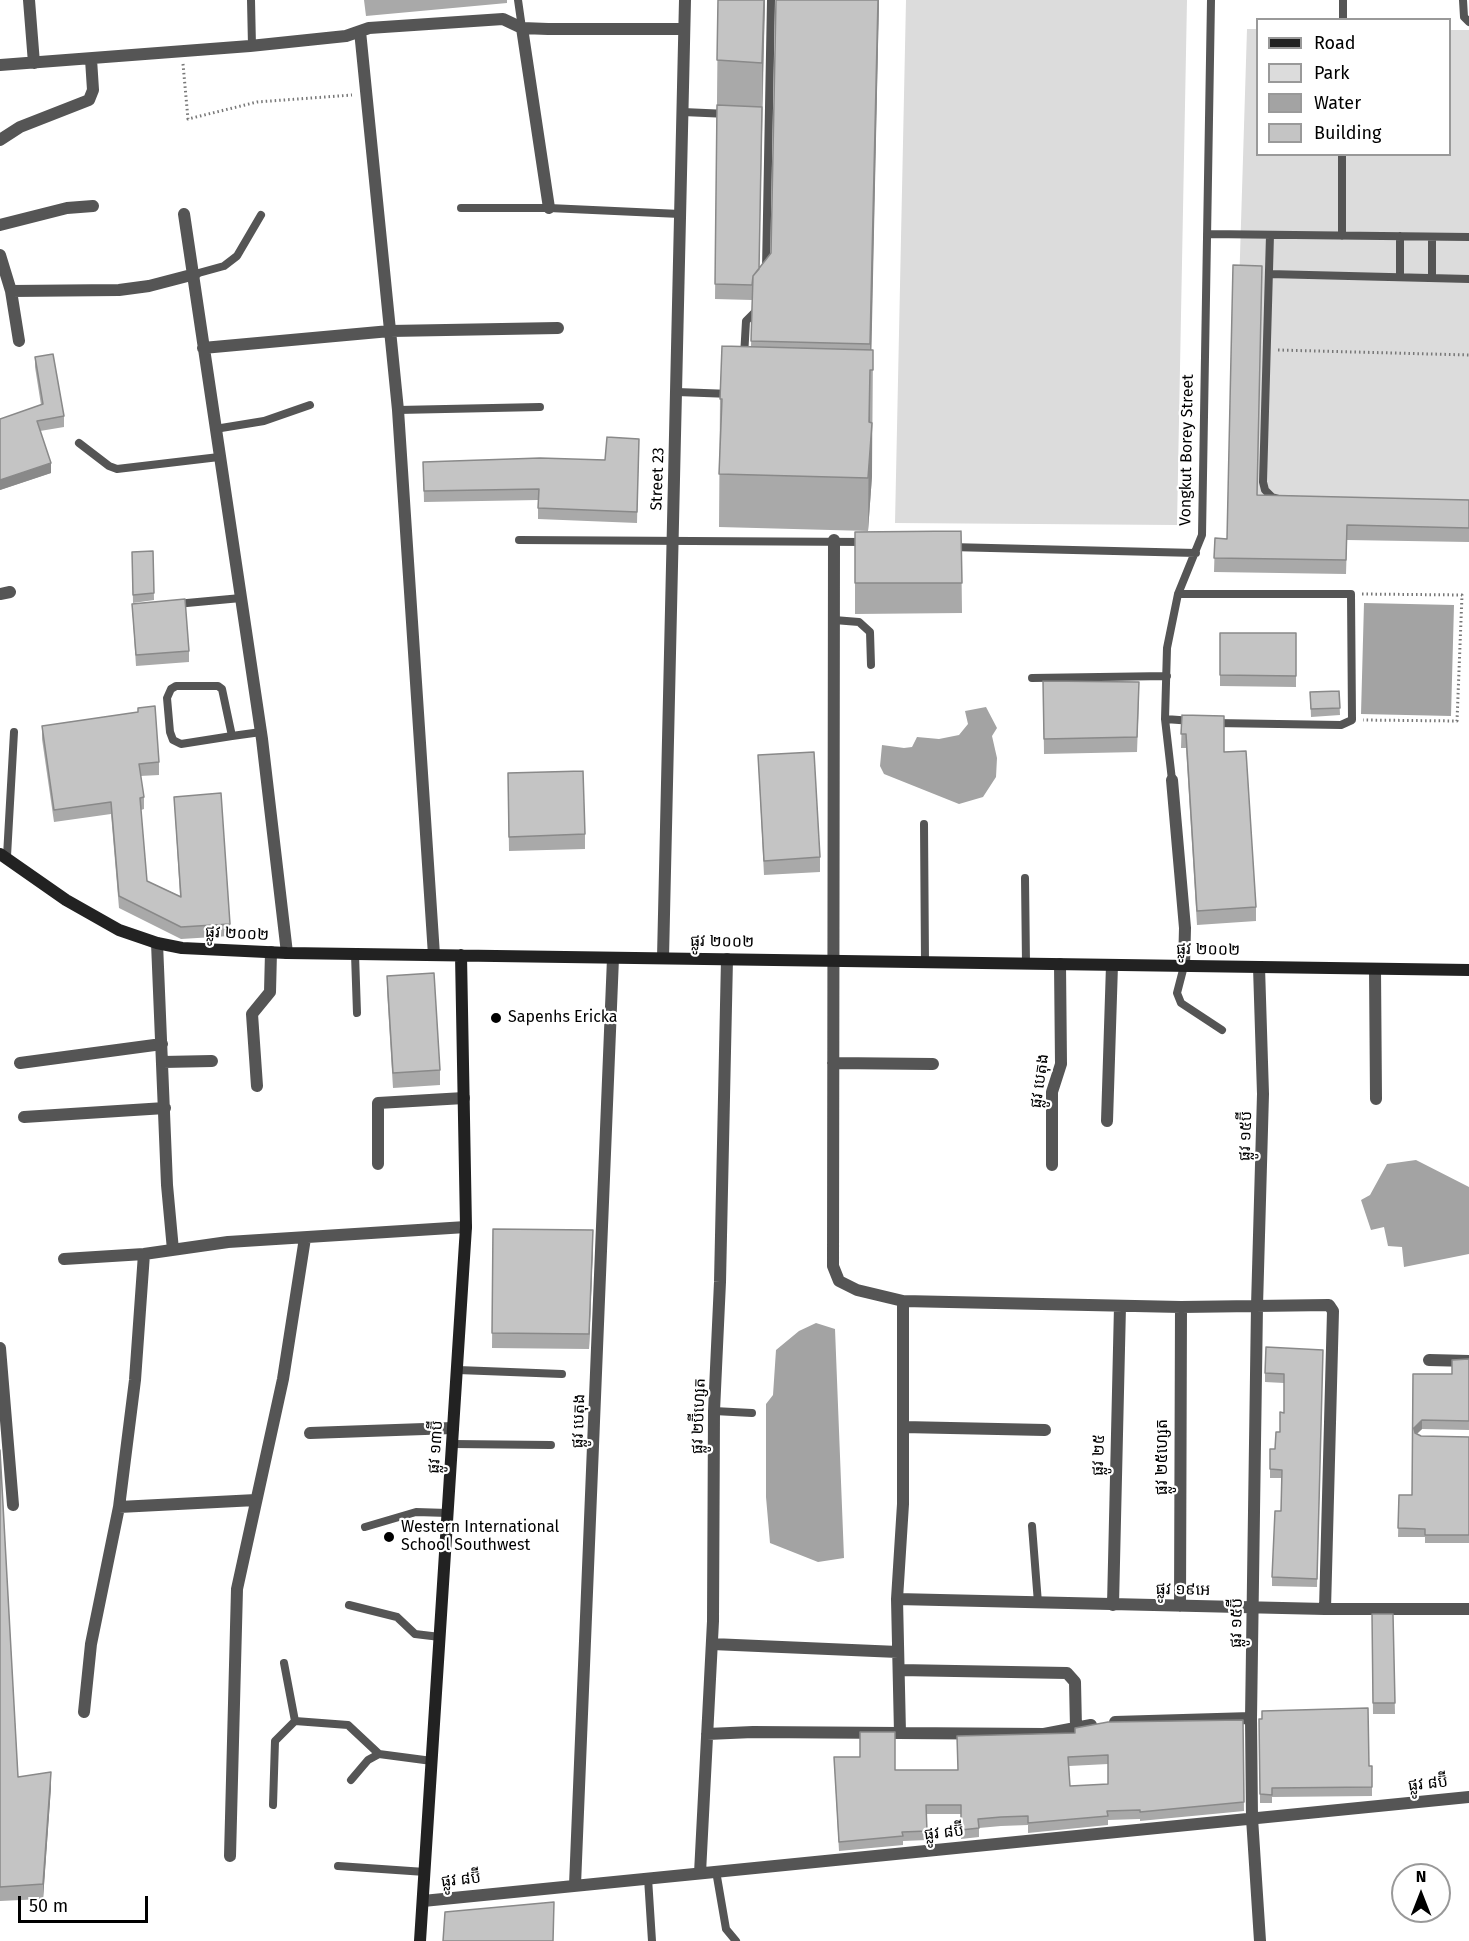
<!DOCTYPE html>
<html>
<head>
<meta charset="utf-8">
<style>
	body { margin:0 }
	#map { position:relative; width:1469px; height:1941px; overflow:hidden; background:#fff; font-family:"Fira Sans",sans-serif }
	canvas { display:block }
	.legend { position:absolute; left:1256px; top:18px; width:195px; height:138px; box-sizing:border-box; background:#fff; border:2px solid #999; margin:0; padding:8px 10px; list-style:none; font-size:18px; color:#000 }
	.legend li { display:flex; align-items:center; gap:12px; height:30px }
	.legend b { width:30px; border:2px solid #999 }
	.north { position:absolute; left:1391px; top:1863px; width:60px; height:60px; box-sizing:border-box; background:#fff; border:2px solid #999; border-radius:50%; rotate:0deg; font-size:16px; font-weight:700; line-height:24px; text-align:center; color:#000 }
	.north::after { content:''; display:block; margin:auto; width:21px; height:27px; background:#000; clip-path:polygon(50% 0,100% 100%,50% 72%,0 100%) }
	.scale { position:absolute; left:18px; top:1896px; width:130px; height:27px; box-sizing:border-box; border:3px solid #000; border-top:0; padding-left:8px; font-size:18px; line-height:21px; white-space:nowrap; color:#000; -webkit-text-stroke:4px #fff; paint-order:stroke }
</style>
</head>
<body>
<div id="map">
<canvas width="1469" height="1941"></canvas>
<ul class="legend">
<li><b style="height:8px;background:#222"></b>Road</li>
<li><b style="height:16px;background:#dcdcdc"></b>Park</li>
<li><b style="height:16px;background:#a3a3a3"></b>Water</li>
<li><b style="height:16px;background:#c4c4c4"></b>Building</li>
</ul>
<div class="north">N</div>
<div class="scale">50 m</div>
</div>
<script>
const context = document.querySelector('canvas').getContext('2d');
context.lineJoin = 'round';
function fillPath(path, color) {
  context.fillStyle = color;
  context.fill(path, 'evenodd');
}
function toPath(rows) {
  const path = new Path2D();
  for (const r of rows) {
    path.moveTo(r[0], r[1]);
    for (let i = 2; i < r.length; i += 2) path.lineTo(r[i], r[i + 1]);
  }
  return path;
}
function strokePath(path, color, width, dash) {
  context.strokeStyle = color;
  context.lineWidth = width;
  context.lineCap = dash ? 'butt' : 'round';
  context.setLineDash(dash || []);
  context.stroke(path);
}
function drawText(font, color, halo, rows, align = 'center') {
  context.font = font + ' "Fira Sans","Noto Sans Khmer",sans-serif';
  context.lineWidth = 4.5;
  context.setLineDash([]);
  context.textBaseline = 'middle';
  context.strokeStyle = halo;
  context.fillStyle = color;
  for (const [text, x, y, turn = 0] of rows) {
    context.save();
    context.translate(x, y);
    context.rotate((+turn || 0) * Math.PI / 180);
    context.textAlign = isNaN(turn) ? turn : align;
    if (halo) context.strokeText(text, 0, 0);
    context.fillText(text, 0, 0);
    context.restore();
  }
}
const green = toPath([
	[906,0,1187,0,1177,525,895,523],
	[1247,29,1257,29,1258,154,1450,154,1450,30,1469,30,1469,517,1232,514]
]);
const water = toPath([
	[1364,603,1454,605,1451,716,1361,714],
	[986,707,997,728,992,736,997,758,996,777,983,797,959,804,884,774,880,766,882,745,904,748,912,747,917,737,939,739,959,735,968,724,965,711],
	[1416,1160,1469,1187,1469,1254,1404,1267,1402,1247,1388,1246,1384,1227,1371,1230,1361,1200,1370,1195,1387,1164],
	[816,1323,835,1329,844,1558,818,1562,770,1543,766,1497,766,1404,773,1395,776,1350,799,1331]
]);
const path = toPath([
	[183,64,188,119,257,102,352,95],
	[1278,350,1469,355],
	[1362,594,1462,595,1457,721,1363,720]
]);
const lane = toPath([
	[251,0,252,46],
	[518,0,522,28],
	[1463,0,1464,17,1469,22],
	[1343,20,1343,0],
	[683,112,728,114],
	[461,208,549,208,680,214],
	[1207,234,1469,237],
	[1270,235,1263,482,1265,490,1272,497,1279,499],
	[1342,236,1342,154],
	[1432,237,1432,278],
	[766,269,771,0],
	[195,274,224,266,237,256,261,215],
	[1269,274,1469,279],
	[1400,277,1400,236],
	[744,357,746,321,760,307],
	[677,392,731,394],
	[398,410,540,407],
	[215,429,264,421,310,405],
	[79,443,109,466,117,469,219,457],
	[519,540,866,542],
	[950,547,1196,553],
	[1178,594,1351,594,1352,720,1341,725,1215,723],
	[176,604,241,598],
	[834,620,859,622,870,632,871,665],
	[1032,678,1167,676],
	[1165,719,1193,721],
	[232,736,222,689,218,686,176,686,171,689,167,698,170,732,173,740,181,744,232,736,261,732],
	[1172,780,1165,719,1167,648,1178,594,1202,535,1211,0],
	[924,824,925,962],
	[7,856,14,732],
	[1025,878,1026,964],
	[355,954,357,1013],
	[1184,966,1177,993,1181,1003,1222,1030],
	[458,1370,562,1374],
	[714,1411,752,1413],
	[452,1444,551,1445],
	[1032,1526,1038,1603],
	[365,1527,416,1512,448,1513],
	[349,1605,397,1617,415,1634,440,1637],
	[284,1663,295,1721],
	[351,1780,368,1760,379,1754,432,1761],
	[273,1805,275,1741,295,1721,348,1725,379,1754],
	[338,1866,425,1872],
	[716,1871,726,1929,736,1941],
	[648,1878,652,1941]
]);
const street = toPath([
	[29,0,34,63],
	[522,28,549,208],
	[360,31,398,410,434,955],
	[0,65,250,46,346,36,369,28,503,19,522,28,548,29,684,29],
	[0,140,20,127,89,100,93,90,91,59],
	[184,214,262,739,287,953],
	[0,225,67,208,93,206],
	[0,255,11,291,19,341],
	[11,291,119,290,149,286,195,274],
	[203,348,390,331,558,328],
	[834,540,833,1266,839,1281,857,1290,903,1301,1181,1307,1329,1305,1333,1311,1325,1609],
	[0,594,10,592],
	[1172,780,1185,928,1184,966],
	[157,943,167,1185,173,1250],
	[663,958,685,0],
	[1259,967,1263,1094,1257,1306,1251,1718,1252,1818,1260,1941],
	[1375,969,1376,1099],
	[163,1062,212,1061],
	[20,1063,162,1044],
	[833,1063,933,1064],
	[257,1086,252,1014,270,992,271,952],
	[24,1117,165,1108],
	[1107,1121,1112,965],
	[378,1164,378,1103,464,1098],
	[1052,1165,1052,1092,1061,1064,1060,964],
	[64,1259,144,1254,228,1242,466,1227],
	[0,1348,13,1505],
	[1429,1360,1469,1361],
	[903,1427,1045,1430],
	[310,1433,453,1428],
	[119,1507,256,1500],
	[897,1599,1325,1609,1469,1609],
	[1113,1605,1120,1306],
	[1180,1606,1181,1307],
	[712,1644,898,1652],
	[899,1670,1067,1673,1075,1682,1076,1728],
	[84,1712,91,1644,119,1507,135,1380,144,1254],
	[1115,1722,1251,1718],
	[900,1733,897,1599,903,1504,903,1301],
	[707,1734,753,1732,1044,1734,1091,1725],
	[230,1856,237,1589,283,1379,305,1238],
	[700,1873,713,1621,714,1411,720,1282,727,959],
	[575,1885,613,958],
	[423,1901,1469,1797]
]);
const secondary = toPath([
	[0,854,66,900,119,930,157,943,182,948,287,953,1469,970],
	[420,1941,466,1227,461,955]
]);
const wall = toPath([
	[364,0,507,0,507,3,366,16],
	[718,0,765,0,759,268,771,253,776,0,879,0,871,350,873,350,872,476,868,531,719,527,720,399,751,347,752,300,715,299],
	[35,357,64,416,64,427,40,431,51,473,0,490,0,419,41,405,35,367],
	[639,439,637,523,538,519,538,500,424,502,423,462,605,460],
	[1258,495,1469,500,1469,542,1347,540,1346,574,1214,572,1215,538,1227,539],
	[961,531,962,613,855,614,855,532],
	[153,551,154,600,133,603,132,552],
	[132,604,189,651,189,662,136,666],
	[1220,633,1296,633,1296,687,1220,686],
	[1043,681,1139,697,1137,752,1044,754],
	[1339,691,1340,715,1311,717,1310,692],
	[1182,715,1224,752,1256,907,1256,921,1197,925,1186,748,1181,748],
	[42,726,159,762,159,775,140,776,144,797,144,809,141,810,147,881,180,896,174,797,230,924,230,936,181,939,119,908,111,814,54,822,42,739],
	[758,755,820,857,820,872,764,875],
	[508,787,585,834,585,849,509,851],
	[387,976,440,1070,440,1085,393,1088,387,990],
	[493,1229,593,1244,589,1349,492,1348],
	[1323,1350,1317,1587,1272,1586,1272,1577,1281,1511,1282,1478,1270,1478,1270,1449,1275,1449,1280,1432,1284,1413,1284,1383,1265,1382,1265,1373],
	[1469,1359,1469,1430,1422,1429,1417,1434,1421,1436,1469,1437,1469,1543,1425,1543,1425,1537,1398,1537,1399,1495,1412,1495,1413,1374,1452,1374],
	[0,1450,18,1777,51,1787,43,1899,0,1901],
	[1372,1614,1393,1614,1395,1714,1373,1714],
	[1259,1719,1369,1766,1372,1766,1372,1796,1272,1797,1272,1803,1260,1803],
	[1243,1720,1244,1811,1140,1821,1140,1819,1108,1820,1108,1825,1028,1833,1028,1825,1001,1826,979,1828,979,1837,961,1839,961,1814,927,1814,927,1840,903,1841,903,1845,839,1851,834,1757,895,1770,957,1770,1075,1733],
	[1108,1764,1108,1784,1070,1786,1069,1766]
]);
const shadedWall = toPath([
	[764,0,765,0,762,109,762,63],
	[878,0,879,0,871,370,870,344],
	[870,370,870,424,872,423,872,476,868,531,869,422],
	[51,463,51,473,0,490,0,480],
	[593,1230,593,1244,589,1349,589,1334],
	[1422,1420,1422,1429,1414,1436,1414,1428],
	[51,1772,51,1787,43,1899,43,1884]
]);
const building = toPath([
	[718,0,764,0,762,63,717,60,718,0],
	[776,0,878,0,870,344,751,341,753,276,771,253,776,0],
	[717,105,762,107,759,269,753,276,752,285,715,284,717,105],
	[1233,265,1262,266,1257,495,1469,500,1469,528,1347,525,1346,560,1214,558,1215,538,1227,539,1233,265],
	[722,346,873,350,873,370,870,370,869,422,872,423,868,478,719,474,722,399,720,399,722,346],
	[53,354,64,416,37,421,51,463,0,480,0,419,43,404,35,357,53,354],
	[607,437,639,439,637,512,538,508,539,489,424,491,423,462,540,458,605,460,607,437],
	[961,531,962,583,855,583,855,532,961,531],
	[153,551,154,593,133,595,132,552,153,551],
	[185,599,189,651,136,655,132,604,185,599],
	[1220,633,1296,633,1296,676,1220,675,1220,633],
	[1043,681,1139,682,1137,737,1044,739,1043,681],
	[1339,691,1340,708,1311,709,1310,692,1339,691],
	[155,706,159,762,139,764,144,797,140,798,147,881,181,897,174,797,221,793,230,924,181,927,119,896,111,802,54,810,42,726,138,712,138,708,155,706],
	[1182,715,1224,716,1224,752,1246,751,1256,907,1197,911,1186,734,1181,734,1182,715],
	[814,752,820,857,764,861,758,755,814,752],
	[583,771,585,834,509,837,508,773,583,771],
	[434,973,440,1070,393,1073,387,976,434,973],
	[493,1229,593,1230,589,1334,492,1333,493,1229],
	[1266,1347,1323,1350,1317,1579,1272,1577,1275,1511,1281,1511,1282,1470,1270,1469,1270,1449,1275,1449,1276,1432,1280,1432,1280,1412,1284,1413,1284,1374,1265,1373,1266,1347],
	[1469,1359,1469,1421,1422,1420,1414,1428,1415,1433,1421,1436,1469,1437,1469,1535,1425,1535,1425,1529,1398,1528,1399,1495,1412,1495,1413,1374,1452,1374,1452,1360,1469,1359],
	[0,1450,18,1777,51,1772,43,1884,0,1887,0,1450],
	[1372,1614,1393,1614,1395,1703,1373,1703,1372,1614],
	[1368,1708,1369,1766,1372,1766,1372,1787,1272,1788,1272,1795,1260,1794,1259,1719,1262,1719,1262,1711,1368,1708],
	[1243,1720,1244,1802,1140,1812,1140,1810,1107,1811,1108,1816,1028,1823,1028,1816,1001,1817,978,1819,979,1828,961,1830,961,1805,926,1805,927,1831,902,1832,903,1836,839,1842,834,1757,860,1757,860,1732,895,1732,895,1770,958,1770,957,1736,1075,1733,1075,1728,1108,1722,1243,1720],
	[1108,1755,1108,1784,1070,1786,1068,1757,1108,1755],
	[554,1902,553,1941,443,1941,445,1912,554,1902]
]);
const markers = [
	[496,1018,6,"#000"],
	[389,1537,6,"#000"]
];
const streetNames = [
	["Vongkut Borey Street",1187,450,-89],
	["Street 23",658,479,-88],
	["ផ្លូវ ២០០២",237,934,3],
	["ផ្លូវ ២០០២",722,942,1],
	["ផ្លូវ ២០០២",1208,950,1],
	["ផ្លូវ បេតុង",1040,1081,-82],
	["ផ្លូវ ១៥ប៊ី",1246,1136,-88],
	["ផ្លូវ ២ប៊ីហ្សេត",699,1416,-88],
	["ផ្លូវ បេតុង",579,1421,-88],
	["ផ្លូវ ១៣ប៊ី",436,1447,-86],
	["ផ្លូវ ២៥",1099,1455,-88],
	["ផ្លូវ ២៥ហ្សេត",1163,1457,-90],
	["ផ្លូវ ១៩អេ",1183,1590,1],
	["ផ្លូវ ១៥ប៊ី",1237,1623,-89],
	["ផ្លូវ ៨ប៊ី",1428,1784,-6],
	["ផ្លូវ ៨ប៊ី",944,1833,-6],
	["ផ្លូវ ៨ប៊ី",461,1880,-6]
];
const poiNames = [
	["Sapenhs Ericka",508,1018],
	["Western International",401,1528],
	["School Southwest",401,1546]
];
fillPath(green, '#dcdcdc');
fillPath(water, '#a3a3a3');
strokePath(path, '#777', 3, [1.5, 3]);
strokePath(lane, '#555', 8);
strokePath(street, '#555', 12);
strokePath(secondary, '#222', 12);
fillPath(wall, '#a9a9a9');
fillPath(shadedWall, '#898989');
fillPath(building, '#c4c4c4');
strokePath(building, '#898989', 1.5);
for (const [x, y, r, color] of markers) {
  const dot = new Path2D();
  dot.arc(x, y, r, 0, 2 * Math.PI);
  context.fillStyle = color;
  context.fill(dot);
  strokePath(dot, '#fff', 2);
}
drawText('16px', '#000', '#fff', streetNames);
drawText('16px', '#000', '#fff', poiNames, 'left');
</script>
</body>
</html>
